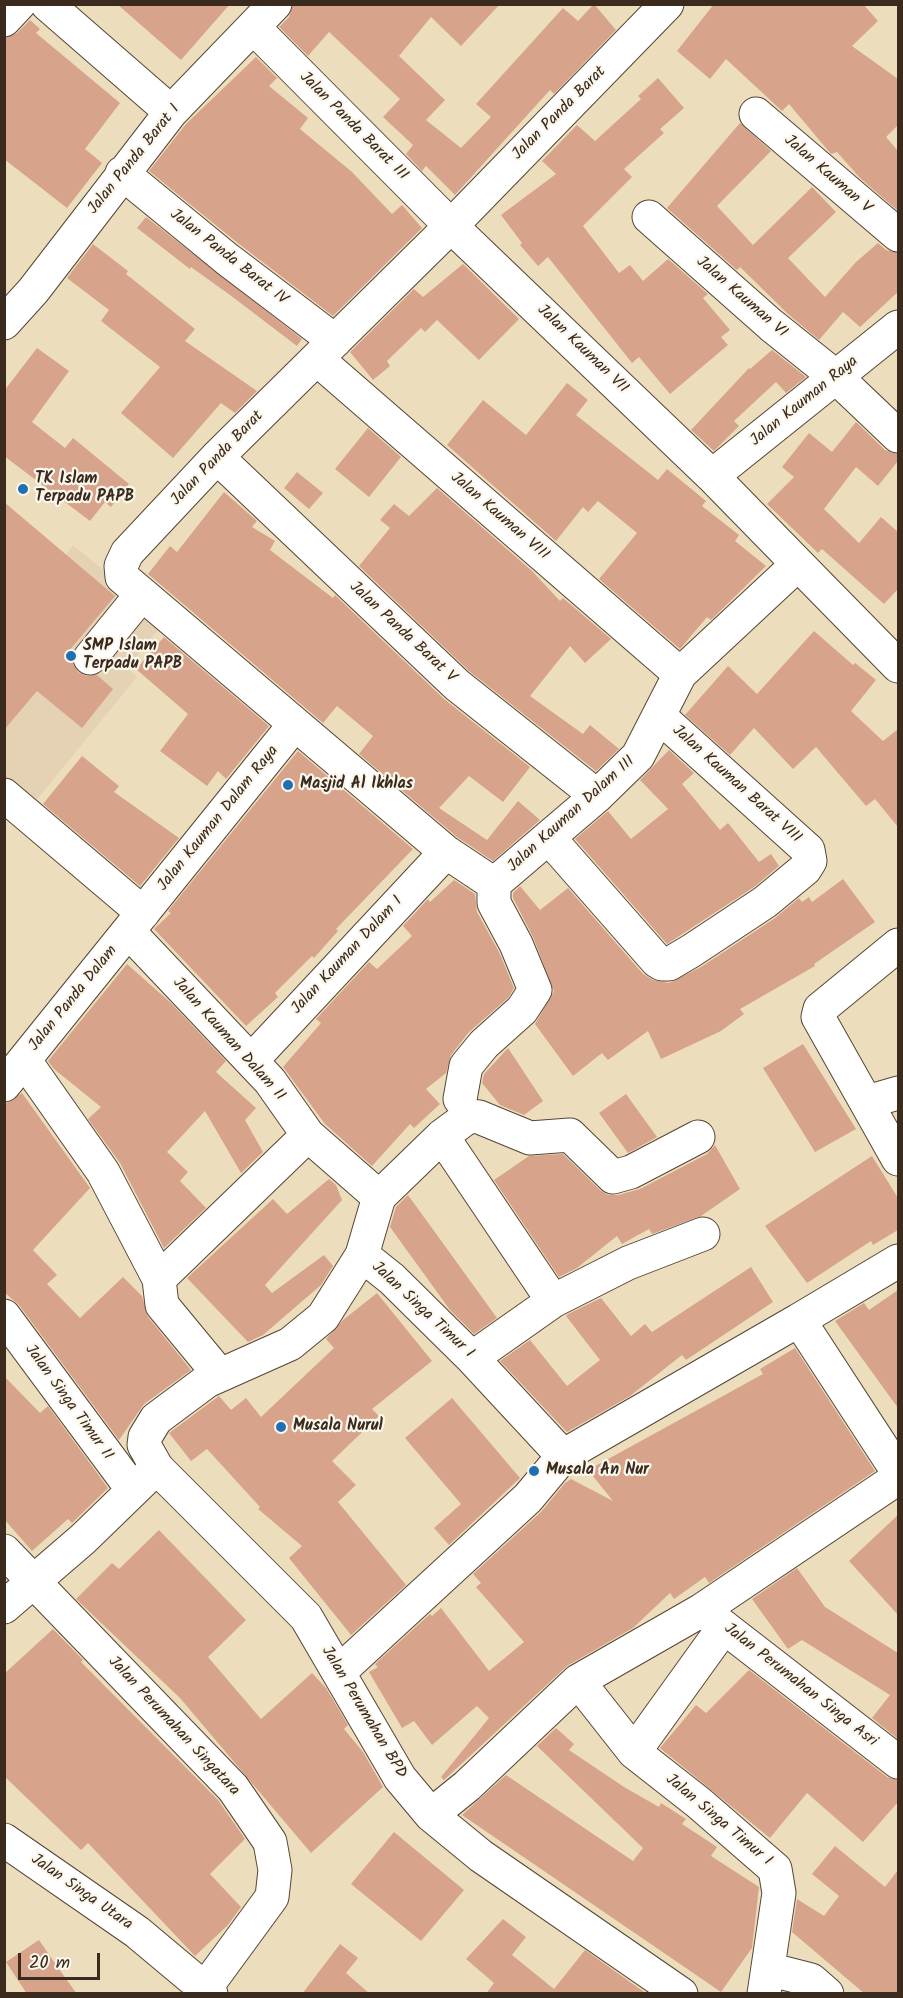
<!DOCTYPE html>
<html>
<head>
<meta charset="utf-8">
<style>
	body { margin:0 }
	#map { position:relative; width:903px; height:1998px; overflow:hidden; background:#ecdebc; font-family:Kalam,sans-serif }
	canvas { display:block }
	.frame { position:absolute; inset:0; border:6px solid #3b2a1e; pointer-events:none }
	.scale { position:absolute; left:18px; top:1953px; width:82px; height:27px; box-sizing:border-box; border:3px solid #3b2a1e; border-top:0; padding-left:8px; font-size:18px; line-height:21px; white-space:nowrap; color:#3b2a1e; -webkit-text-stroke:4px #fbf7ec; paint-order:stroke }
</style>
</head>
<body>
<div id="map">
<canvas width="903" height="1998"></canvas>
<div class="frame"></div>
<div class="scale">20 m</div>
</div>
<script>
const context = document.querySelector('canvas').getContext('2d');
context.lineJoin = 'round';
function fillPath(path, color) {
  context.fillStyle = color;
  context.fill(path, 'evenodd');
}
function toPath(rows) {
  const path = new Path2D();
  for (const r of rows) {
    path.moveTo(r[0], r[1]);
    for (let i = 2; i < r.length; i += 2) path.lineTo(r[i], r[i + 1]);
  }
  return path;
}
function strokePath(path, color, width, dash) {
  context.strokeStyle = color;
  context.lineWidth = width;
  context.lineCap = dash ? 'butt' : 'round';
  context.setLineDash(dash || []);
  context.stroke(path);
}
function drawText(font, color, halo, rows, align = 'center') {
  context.font = font + ' Kalam,sans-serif';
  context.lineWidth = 4.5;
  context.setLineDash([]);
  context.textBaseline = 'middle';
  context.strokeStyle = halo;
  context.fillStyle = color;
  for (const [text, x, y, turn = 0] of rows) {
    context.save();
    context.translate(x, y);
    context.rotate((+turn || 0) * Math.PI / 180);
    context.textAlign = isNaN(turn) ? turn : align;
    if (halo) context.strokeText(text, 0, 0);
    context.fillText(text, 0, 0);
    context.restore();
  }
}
const built = toPath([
	[73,545,165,621,127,668,137,677,34,803,5,779,5,643]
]);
const building = toPath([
	[117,4,230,4,181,60],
	[293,4,500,4,461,46,431,17,399,56,445,100,426,120,461,148,491,117,476,104,563,8,578,21,594,4,616,30,554,94,550,90,455,195,426,166,422,171,406,154,413,145,383,117,400,99,329,32,308,56,279,27,289,17],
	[714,4,863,4,878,21,852,46,898,79,898,125,886,137,898,151,898,211,860,178,837,152,831,154,789,104,782,111,726,59,710,79,677,51],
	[30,20,40,29,36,33,120,103,85,149,102,163,67,208,4,159,4,38,17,33],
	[256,57,277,78,269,86,308,118,300,129,352,172,392,214,402,205,422,228,333,316,239,244,149,171,186,124],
	[658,78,684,108,660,129,664,133,624,169,632,177,583,226,619,273,630,265,643,281,668,259,708,294,703,298,730,330,721,337,728,345,670,394,639,357,632,363,548,257,538,266,520,245,522,243,501,215,556,174,542,161,577,125,595,141,641,99,638,96],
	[740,123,771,151,717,206,753,245,812,187,836,212,788,258,825,297,856,262,878,243,886,250,898,253,898,292,860,327,843,312,819,340,788,314,740,267,737,270,667,208],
	[146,217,302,339,297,346,230,295,191,267,190,269,137,228],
	[93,244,128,271,126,274,195,329,185,341,257,391,235,413,221,403,173,458,121,413,160,367,101,321,109,310,67,278],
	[463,264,519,319,479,360,437,320,425,332,421,328,387,361,390,366,373,380,350,352,414,289,423,297],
	[37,348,69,371,32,422,65,448,73,438,129,484,111,507,105,502,90,521,4,456,4,391],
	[772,350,806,377,786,393,776,382,734,421,739,426,714,451,691,430,749,368,750,369],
	[567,383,588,400,576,415,658,480,667,469,706,501,702,506,739,535,735,541,766,566,711,620,707,617,680,649,599,579,637,533,598,501,588,512,583,507,556,541,447,445,483,400,526,435],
	[856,422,885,450,898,454,898,461,878,486,856,467,824,509,859,543,881,517,898,532,898,589,884,604,822,549,818,553,767,504,794,477,782,467,809,433,832,452],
	[368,428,401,457,369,497,335,469],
	[297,472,323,493,309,509,284,488],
	[437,488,532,571,560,601,563,598,611,639,585,663,570,646,530,696,583,734,590,725,619,749,596,771,469,671,359,566,390,528,380,520,394,504,409,516],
	[224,492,257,521,252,527,275,541,270,550,333,598,335,595,444,699,530,767,503,802,469,776,439,808,487,840,518,801,540,820,493,861,457,837,359,754,373,736,337,706,323,723,148,574,170,546,177,552],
	[4,502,115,596,68,652,78,672,86,676,97,675,113,689,82,728,37,691,4,730],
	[814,631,853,665,855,663,876,680,851,711,883,741,898,729,898,827,875,799,866,806,816,747,793,769,754,728,730,755,685,715,728,666,757,694],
	[164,637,269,726,226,779,218,771,207,786,160,751,188,714,136,669],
	[669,750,694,773,682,784,720,830,728,823,759,862,771,854,779,866,754,887,667,944,575,839,608,811,631,839,668,809,640,780],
	[298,751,413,849,336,929,338,931,314,958,312,956,275,993,278,997,246,1026,154,929,171,913,168,911],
	[82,756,119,786,114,792,179,838,140,886,43,804],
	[843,879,875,922,814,964,815,966,740,1009,744,1014,721,1031,661,1059,648,1031,608,1060,602,1053,573,1076,535,1024,554,991,533,937,513,898,513,893,520,886,540,910,568,888,643,974,653,980,669,983,701,967,775,918,799,898,802,902,809,897,812,902],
	[454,880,475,894,477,912,499,952,514,988,508,998,469,1032,451,1055,446,1073,426,1089,440,1104,414,1128,410,1124,372,1166,325,1124,283,1067,321,1023,316,1019,369,962,377,969,412,936,403,926,428,899,430,902],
	[127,964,171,1003,226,1061,216,1072,256,1108,245,1120,263,1152,241,1173,205,1111,167,1152,188,1172,180,1181,206,1208,164,1248,120,1163,88,1119,101,1107,54,1069,48,1061],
	[803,1044,856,1129,815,1152,763,1068],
	[508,1048,543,1101,524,1115,500,1105,482,1083,484,1074],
	[22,1093,90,1188,33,1250,57,1275,47,1284,80,1318,123,1277,142,1296,148,1317,191,1370,144,1404,119,1440,19,1305,4,1292,4,1105],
	[626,1094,657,1137,628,1153,599,1113],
	[715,1145,740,1189,701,1216,652,1234,649,1229,622,1244,617,1236,577,1268,559,1277,494,1180,529,1156,563,1154,600,1190,608,1195,618,1195,640,1189,707,1154],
	[872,1156,898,1198,898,1230,873,1245,871,1241,807,1283,765,1226],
	[329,1179,336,1185,342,1200,265,1285,272,1293,324,1255,333,1266,321,1285,263,1335,248,1342,187,1278,273,1199,287,1214],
	[408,1195,497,1318,474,1334,450,1310,390,1227,396,1207],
	[751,1267,773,1302,686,1360,682,1355,630,1396,567,1432,500,1361,530,1340,567,1386,600,1360,566,1316,568,1314,601,1298,631,1336,645,1324,652,1332],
	[898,1290,898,1408,835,1321,864,1303,869,1310],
	[377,1293,432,1361,372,1409,379,1416,332,1461,356,1485,338,1502,406,1585,351,1635,289,1558,302,1546,258,1509,260,1507,207,1449,191,1461,169,1433,219,1396,231,1410,246,1398,261,1417,334,1348,326,1339,343,1320],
	[795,1348,875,1471,709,1583,705,1577,674,1599,670,1593,633,1628,567,1666,444,1780,441,1777,489,1718,477,1706,432,1745,414,1721,402,1728,369,1672,378,1667,375,1664,430,1614,432,1616,441,1608,489,1671,524,1642,476,1587,481,1583,473,1574,541,1512,565,1483,571,1479,613,1501,588,1470,763,1374,760,1369],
	[4,1376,40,1413,48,1406,108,1488,72,1523,68,1519,32,1551,4,1519],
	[452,1398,520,1478,449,1545,434,1528,461,1504,405,1438],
	[898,1515,898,1615,849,1561],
	[159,1530,246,1620,208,1657,261,1719,312,1673,326,1688,348,1725,344,1729,363,1752,383,1787,311,1853,180,1698,76,1599,112,1563,119,1569],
	[797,1568,825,1607,898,1653,898,1739,872,1718,890,1695,802,1640,788,1649,752,1599],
	[53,1629,83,1660,81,1662,218,1800,245,1839,210,1874,241,1907,228,1925,195,1956,88,1843,81,1850,4,1776,4,1674],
	[749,1670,887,1777,898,1780,898,1802,863,1842,807,1793,770,1838,660,1748,696,1705,706,1713],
	[556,1728,574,1744,569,1750,624,1787,659,1807,661,1803,686,1819,682,1824,717,1847,711,1856,759,1887,752,1948,721,1992,462,1815,506,1775,633,1861,643,1848,537,1746],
	[394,1832,464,1890,421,1941,351,1884],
	[835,1846,885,1887,898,1870,898,1994,865,1994,792,1932,797,1899,824,1916,839,1896,812,1874],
	[503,1919,526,1937,512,1955,554,1989,585,1950,647,1994,486,1994,494,1983,466,1959],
	[39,1940,59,1969,77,1994,27,1994,6,1962],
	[340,1944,358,1958,346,1973,370,1994,302,1994]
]);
const minor = toPath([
	[47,4,171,112],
	[4,20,19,4],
	[254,28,451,226,712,476,798,564,680,674,638,756,597,796,494,884],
	[756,114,898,235],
	[122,173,227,259,335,341],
	[649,217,771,325,836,377,898,436],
	[4,323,33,291,171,112,275,4],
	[317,359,680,674],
	[217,457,457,685,597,796],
	[712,476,898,327],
	[798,564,898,666],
	[90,658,142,594],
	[4,795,143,913],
	[549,838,657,961,662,964,669,964,691,951,765,902,805,869,810,861,808,850,659,716],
	[494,884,446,852,122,577,121,566,127,553,217,457,451,226,667,4],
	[129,932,270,1081,308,1135,379,1197],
	[898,945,820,1009,818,1017,898,1159],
	[25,1061,103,1172,159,1279,162,1305,219,1374],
	[251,1061,446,852],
	[4,1085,295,724],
	[460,1099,466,1066,484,1044,522,1010,535,990,516,944,494,903,494,884],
	[867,1102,898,1093],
	[442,1136,469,1116,479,1117,530,1138,570,1135,613,1177,631,1172,698,1137],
	[362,1255,392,1279,472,1358,563,1456],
	[159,1279,308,1135],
	[553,1301,442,1136,379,1197,362,1255,323,1317,290,1344,207,1381,156,1419,145,1437,144,1445,157,1468,306,1617,400,1778,431,1815,481,1856,681,1994],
	[4,1316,133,1490],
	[799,1320,898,1261],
	[472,1358,553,1301,628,1263,703,1234],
	[4,1551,233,1788,270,1842,275,1870,272,1897,212,1979],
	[4,1607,83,1539,149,1475],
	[702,1610,898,1762],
	[340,1671,528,1498,563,1456,799,1320,898,1472],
	[578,1681,634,1752,699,1803,775,1869,779,1893,764,1994],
	[634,1752,724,1627],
	[431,1815,467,1786,578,1681,702,1610,898,1478],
	[4,1840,137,1932,211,1994],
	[768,1969,811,1980,827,1994]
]);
const markers = [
	[23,489,6,"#1f6fb2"],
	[71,656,6,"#1f6fb2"],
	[288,785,6,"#1f6fb2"],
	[281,1427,6,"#1f6fb2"],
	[534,1471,6,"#1f6fb2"]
];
const streetNames = [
	["Jalan Panda Barat",560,114,-45],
	["Jalan Panda Barat III",353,127,45],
	["Jalan Panda Barat I",135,160,-51],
	["Jalan Kauman V",827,175,41],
	["Jalan Panda Barat IV",228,258,38],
	["Jalan Kauman VI",741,298,41],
	["Jalan Kauman VII",582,350,44],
	["Jalan Kauman Raya",805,402,-39],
	["Jalan Panda Barat",218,459,-46],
	["Jalan Kauman VIII",499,517,41],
	["Jalan Panda Barat V",402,633,43],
	["Jalan Kauman Barat VIII",736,785,42],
	["Jalan Kauman Dalam III",572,815,-42],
	["Jalan Kauman Dalam Raya",219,819,-51],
	["Jalan Kauman Dalam I",348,956,-47],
	["Jalan Panda Dalam",74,999,-51],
	["Jalan Kauman Dalam II",228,1040,48],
	["Jalan Singa Timur I",422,1311,43],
	["Jalan Singa Timur II",68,1403,54],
	["Jalan Perumahan Singa Asri",800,1686,38],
	["Jalan Perumahan BPD",363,1713,59],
	["Jalan Perumahan Singatara",173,1727,47],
	["Jalan Singa Timur I",718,1821,40],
	["Jalan Singa Utara",81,1893,35]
];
const poiNames = [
	["TK Islam",35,480],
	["Terpadu PAPB",35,498],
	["SMP Islam",83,647],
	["Terpadu PAPB",83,665],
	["Masjid Al Ikhlas",300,785],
	["Musala Nurul",293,1427],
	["Musala An Nur",546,1471]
];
fillPath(built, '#e5d1b4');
fillPath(building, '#d8a38b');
strokePath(minor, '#564536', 35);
strokePath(minor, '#fff', 33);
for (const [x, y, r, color] of markers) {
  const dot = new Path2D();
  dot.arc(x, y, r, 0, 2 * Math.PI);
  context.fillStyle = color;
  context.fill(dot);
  strokePath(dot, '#fbf7ec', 2);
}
drawText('16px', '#3b2a1e', '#fbf7ec', streetNames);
drawText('bold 16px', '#3b2a1e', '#fbf7ec', poiNames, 'left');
</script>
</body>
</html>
